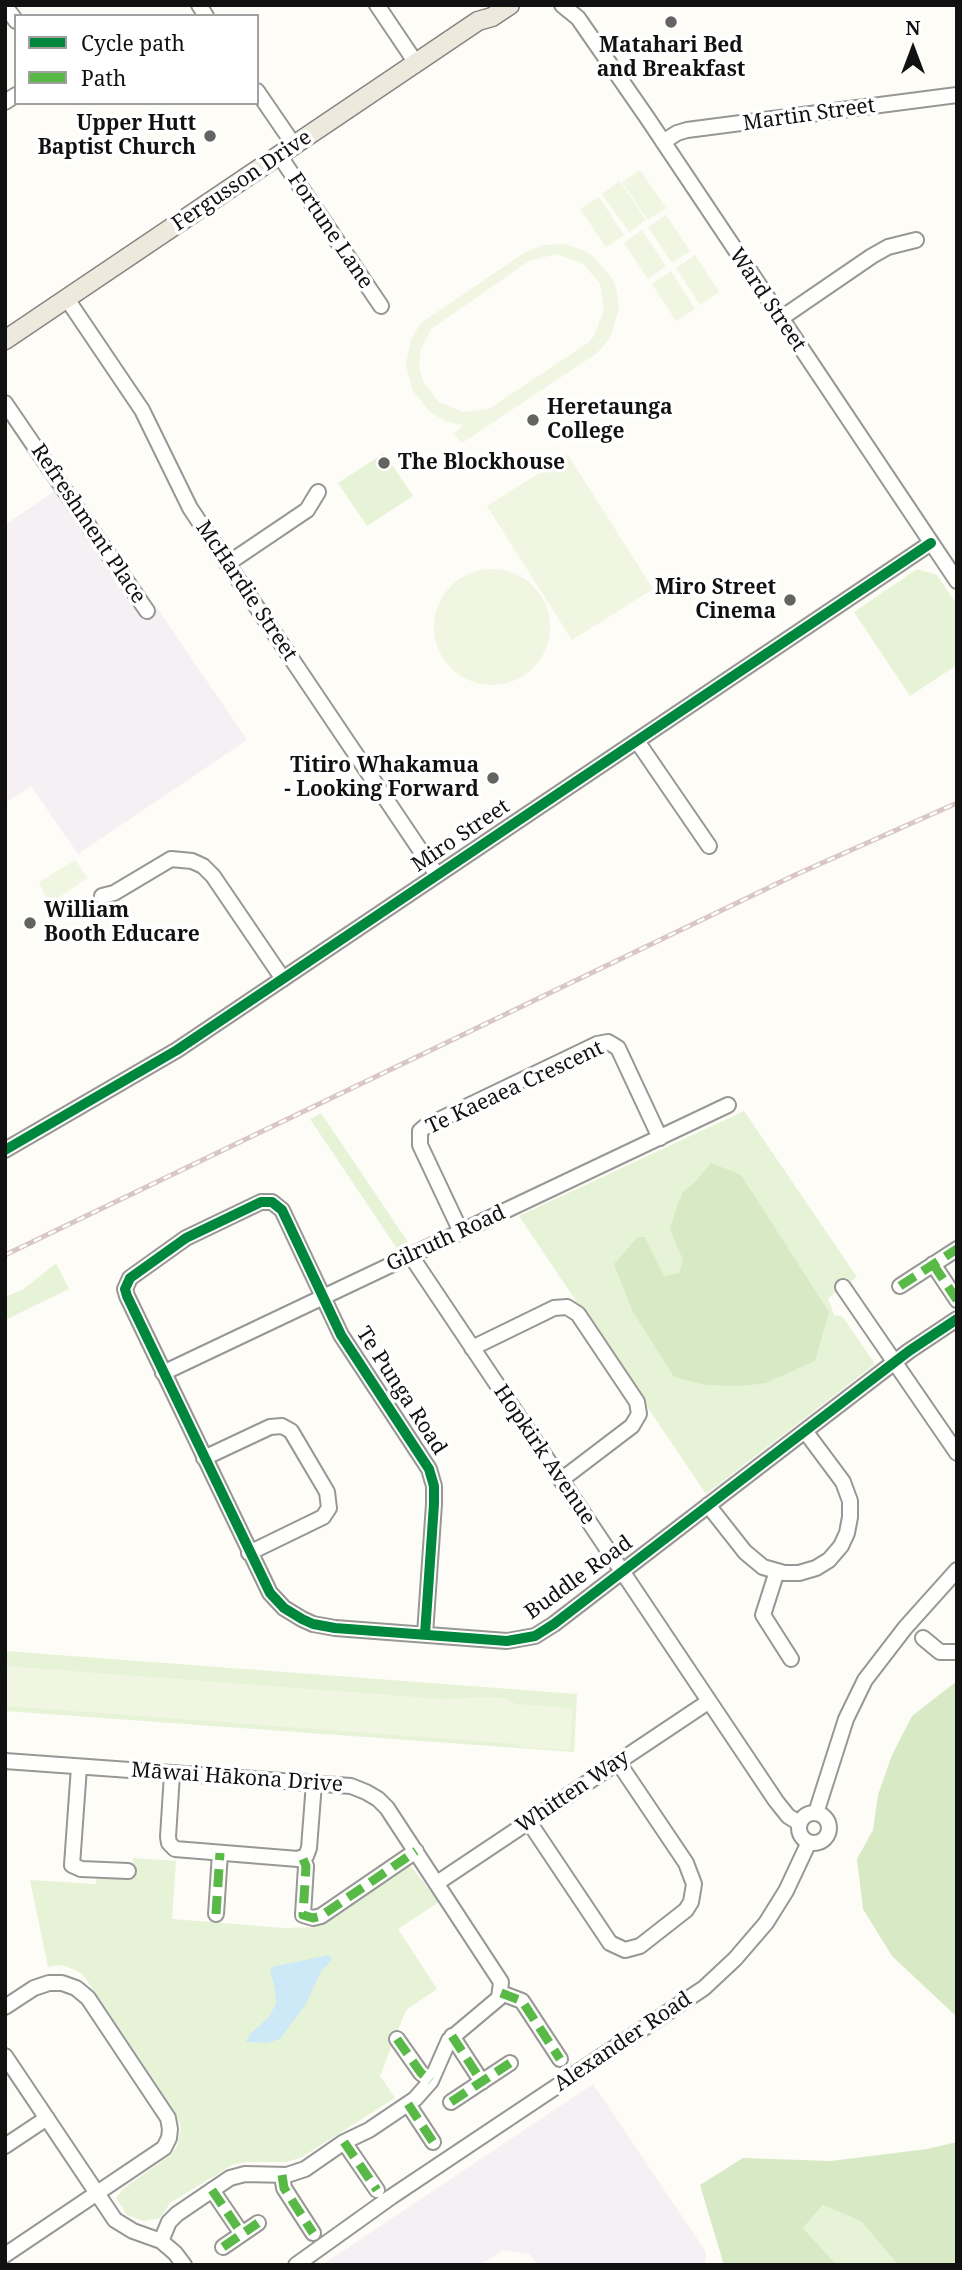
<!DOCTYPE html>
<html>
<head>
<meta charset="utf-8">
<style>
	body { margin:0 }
	#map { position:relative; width:962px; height:2270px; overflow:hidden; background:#fdfcf7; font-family:"Noto Serif",serif }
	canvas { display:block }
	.frame { position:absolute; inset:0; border:7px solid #111; pointer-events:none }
	.legend { position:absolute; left:14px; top:14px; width:245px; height:91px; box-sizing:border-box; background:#fff; border:2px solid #a0a0a0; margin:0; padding:9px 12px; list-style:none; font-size:21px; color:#111 }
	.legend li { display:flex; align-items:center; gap:14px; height:35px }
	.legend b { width:35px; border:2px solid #a0a0a0 }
	.north { position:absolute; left:878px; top:14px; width:70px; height:70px; -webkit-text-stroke:5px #fff; paint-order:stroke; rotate:0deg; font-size:19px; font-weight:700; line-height:28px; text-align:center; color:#111 }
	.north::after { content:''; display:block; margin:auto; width:24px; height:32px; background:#111; clip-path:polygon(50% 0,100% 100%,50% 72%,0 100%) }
</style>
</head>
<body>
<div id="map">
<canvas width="962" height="2270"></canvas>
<div class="frame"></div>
<ul class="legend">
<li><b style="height:9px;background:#00873e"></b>Cycle path</li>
<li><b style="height:9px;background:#58b947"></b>Path</li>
</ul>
<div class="north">N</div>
</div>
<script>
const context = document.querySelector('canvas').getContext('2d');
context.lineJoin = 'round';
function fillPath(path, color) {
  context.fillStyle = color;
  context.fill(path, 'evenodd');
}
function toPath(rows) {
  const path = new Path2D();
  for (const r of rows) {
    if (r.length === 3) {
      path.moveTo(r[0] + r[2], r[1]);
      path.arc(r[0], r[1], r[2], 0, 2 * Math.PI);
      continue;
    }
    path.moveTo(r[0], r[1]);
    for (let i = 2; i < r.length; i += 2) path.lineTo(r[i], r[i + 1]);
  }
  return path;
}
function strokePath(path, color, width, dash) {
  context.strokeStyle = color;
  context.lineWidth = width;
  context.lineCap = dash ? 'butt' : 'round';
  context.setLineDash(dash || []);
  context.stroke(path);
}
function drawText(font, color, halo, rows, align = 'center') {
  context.font = font + ' "Noto Serif",serif';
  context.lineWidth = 7;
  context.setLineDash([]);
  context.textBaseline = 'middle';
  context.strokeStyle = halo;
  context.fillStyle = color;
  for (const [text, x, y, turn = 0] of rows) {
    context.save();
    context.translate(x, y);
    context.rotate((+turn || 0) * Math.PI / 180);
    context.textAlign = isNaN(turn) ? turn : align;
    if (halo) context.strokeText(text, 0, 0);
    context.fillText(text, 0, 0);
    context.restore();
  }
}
const industrial = toPath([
	[55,491,140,615,155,605,247,740,78,854,31,786,5,803,5,525],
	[593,2084,706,2252,705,2265,538,2265,529,2254,503,2250,480,2265,322,2265]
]);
const green = toPath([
	[384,453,413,496,367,526,338,483],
	[917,569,937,575,957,605,957,665,910,696,854,612],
	[744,1111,857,1277,828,1298,834,1315,841,1316,844,1319,875,1364,706,1494,519,1216],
	[321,1113,410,1245,406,1247,398,1250,310,1119],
	[56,1263,69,1289,5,1320,5,1297,24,1289],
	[5,1651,577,1694,574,1752,5,1711],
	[133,1858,176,1861,172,1919,285,1928,315,1927,409,1864,439,1902,398,1929,437,1989,406,2010,380,2076,395,2098,302,2157,287,2162,246,2162,232,2165,170,2203,160,2218,144,2221,127,2215,116,2198,123,2189,171,2155,177,2146,181,2128,176,2114,84,1976,76,1970,61,1965,48,1967,30,1880,96,1884,97,1874,132,1876],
	[823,2205,862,2222,898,2265,837,2265,803,2228]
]);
const forest = toPath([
	[711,1163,741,1175,829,1312,815,1361,766,1383,743,1386,705,1385,674,1377,633,1312,614,1264,638,1237,645,1237,664,1276,679,1273,683,1260,670,1229,677,1206,683,1192,696,1181],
	[957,1681,957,2017,892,1956,863,1909,857,1859,873,1830,878,1795,892,1755,912,1716],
	[957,2142,957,2265,898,2265,862,2222,823,2205,803,2228,837,2265,724,2265,700,2185,743,2158,831,2161,927,2149]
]);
const pitch = toPath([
	[640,170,666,208,648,220,622,182],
	[620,181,646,220,629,232,602,194],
	[599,197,624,235,606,247,580,209],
	[666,215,690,251,672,263,648,227],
	[642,230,666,266,648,279,624,243],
	[564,244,583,250,592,255,612,278,616,288,619,308,610,338,597,353,462,443,454,434,464,425,447,422,430,412,413,391,406,365,411,339,421,323,524,253,543,245],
	[556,254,582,263,600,283,604,310,594,336,588,343,489,409,463,412,439,402,424,383,419,367,420,351,431,329,529,261],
	[695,255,719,292,700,305,676,268],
	[671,271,695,309,676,321,652,284],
	[568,455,653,589,572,640,487,506],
	[492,627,58],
	[75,860,88,878,49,904,39,882],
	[5,1666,443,1699,482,1697,505,1698,516,1704,573,1708,570,1750,523,1747,516,1744,5,1706]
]);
const water = toPath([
	[329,1955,332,1960,321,1971,306,2004,280,2039,267,2043,247,2042,246,2041,250,2034,268,2018,276,2004,275,1989,270,1970,272,1967]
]);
const minor = toPath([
	[199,5,206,16],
	[377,5,416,63],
	[562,5,578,18,648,119,957,581],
	[5,6,16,21],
	[257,91,294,145],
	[5,102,16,95],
	[663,142,677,133,687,130,957,95],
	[279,155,381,306],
	[67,299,142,410,190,508,437,875],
	[780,319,872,256,888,247,916,240],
	[5,403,147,611],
	[227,564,307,510,318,492],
	[637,741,709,846],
	[102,896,114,893,171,859,192,861,203,866,213,876,283,979],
	[5,1150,177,1050,931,543],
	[461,1232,420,1145,420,1131,426,1126,597,1044,608,1042,618,1048,660,1138],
	[411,1256,776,1801,788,1816,799,1823],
	[933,1264,957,1300],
	[900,1286,957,1249],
	[843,1287,957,1453],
	[472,1348,554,1308,567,1307,578,1314,637,1402,639,1414,632,1426,561,1480],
	[163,1373,728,1105],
	[204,1458,270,1427,282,1426,291,1431,294,1436,327,1492,329,1508,323,1517,249,1553],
	[708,1505,745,1552,763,1567,784,1573,799,1573,816,1568,829,1560,841,1546,847,1533,850,1517,850,1501,843,1482,805,1431],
	[777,1571,763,1615,791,1659],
	[425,1634,434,1504,434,1486,429,1469,341,1335,282,1210,272,1202,261,1202,186,1238,130,1278,125,1289,127,1296,270,1593,284,1608,302,1619,313,1624,335,1628,507,1641,535,1636,554,1624,909,1351,957,1319],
	[923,1638,940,1652,957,1652],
	[5,1761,351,1786,366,1792,378,1799,387,1808,501,1982,499,1998,449,2040,431,2081,415,2099,369,2130,344,2142,305,2169,287,2175,245,2174,230,2178,177,2214,169,2222,161,2241],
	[79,1767,72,1865,81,1869,128,1871],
	[172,1774,168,1837,169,1843,175,1849,298,1859,306,1856,309,1848,314,1783],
	[816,1813,846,1719,865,1680,905,1628,957,1570],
	[814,1828,15],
	[529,1822,610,1943,625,1950,640,1946,686,1910,691,1902,694,1884,686,1863,618,1762],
	[303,1859,306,1866,303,1915,313,1918,321,1916,416,1851],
	[437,1883,708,1702],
	[216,1914,220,1853],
	[501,1993,522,2001,560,2059],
	[5,2007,34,1988,49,1983,62,1983,76,1988,88,1998,168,2118,170,2129,169,2138,164,2148,5,2255],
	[452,2036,482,2082],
	[397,2039,421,2073,431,2081],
	[5,2056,115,2220,133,2231,161,2241,175,2253,184,2265],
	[451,2102,510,2063],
	[408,2104,433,2142],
	[344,2142,377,2190],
	[5,2146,47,2118],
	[282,2175,284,2188,313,2233],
	[212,2190,242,2234],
	[223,2247,258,2223],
	[296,2265,391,2197,704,1988,735,1959,766,1923,786,1891,809,1842]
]);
const major = toPath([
	[5,340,478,21,492,17,510,5]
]);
const rail = toPath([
	[5,1255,795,875,957,803]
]);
const quiet = toPath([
	[933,1264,957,1300],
	[900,1286,957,1249],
	[303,1859,306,1866,303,1915,313,1918,321,1916,416,1851],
	[216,1914,220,1853],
	[501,1993,522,2001,560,2059],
	[452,2036,482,2082],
	[397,2039,421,2073,431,2081],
	[451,2102,510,2063],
	[408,2104,433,2142],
	[344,2142,377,2190],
	[282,2175,284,2188,313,2233],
	[212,2190,242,2234],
	[223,2247,258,2223]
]);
const cycleway = toPath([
	[5,1150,177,1050,931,543],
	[425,1634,434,1504,434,1486,429,1469,341,1335,282,1210,272,1202,261,1202,186,1238,130,1278,125,1289,127,1296,270,1593,284,1608,302,1619,313,1624,335,1628,507,1641,535,1636,554,1624,909,1351,957,1319]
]);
const markers = [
	[671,22,7,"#646362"],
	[210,136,7,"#646362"],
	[533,420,7,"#646362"],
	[384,463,7,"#646362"],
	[790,600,7,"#646362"],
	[493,778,7,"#646362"],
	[30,923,7,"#646362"]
];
const poiNames = [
	["Matahari Bed",671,46,"center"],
	["and Breakfast",671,70,"center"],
	["Upper Hutt",196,124],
	["Baptist Church",196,148],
	["Heretaunga",547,408,"left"],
	["College",547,432,"left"],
	["The Blockhouse",398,463,"left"],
	["Miro Street",776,588],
	["Cinema",776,612],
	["Titiro Whakamua",479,766],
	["- Looking Forward",479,790],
	["William",44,911,"left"],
	["Booth Educare",44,935,"left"]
];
const streetNames = [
	["Martin Street",809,115,-8],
	["Fergusson Drive",242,181,-34],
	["Fortune Lane",330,231,56],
	["Ward Street",767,300,56],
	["Refreshment Place",88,524,56],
	["McHardie Street",246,591,56],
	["Miro Street",461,836,-34],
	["Te Kaeaea Crescent",515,1088,-25],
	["Gilruth Road",446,1239,-25],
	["Te Punga Road",401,1391,57],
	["Hopkirk Avenue",544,1455,56],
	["Buddle Road",579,1578,-36],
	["Māwai Hākona Drive",237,1778,4],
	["Whitten Way",573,1792,-34],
	["Alexander Road",623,2042,-34]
];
fillPath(industrial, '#f5f0f3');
fillPath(green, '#e7f3d7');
fillPath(forest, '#d8eac5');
fillPath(pitch, '#f0f6e1');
fillPath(water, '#cde8f7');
strokePath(minor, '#979795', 18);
strokePath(major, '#858482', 21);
strokePath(minor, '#fffffe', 14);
strokePath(major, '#ede9dc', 18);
strokePath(rail, '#d9c6c7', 5);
strokePath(rail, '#fff', 2.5, [8]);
strokePath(quiet, '#58b947', 9, [18, 9]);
strokePath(cycleway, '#00873e', 10);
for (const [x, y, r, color] of markers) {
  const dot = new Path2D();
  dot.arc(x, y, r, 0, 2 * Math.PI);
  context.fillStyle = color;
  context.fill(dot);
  strokePath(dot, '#fff', 2.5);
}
drawText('bold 21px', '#111', '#fff', poiNames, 'right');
drawText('21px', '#111', '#fff', streetNames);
</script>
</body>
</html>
